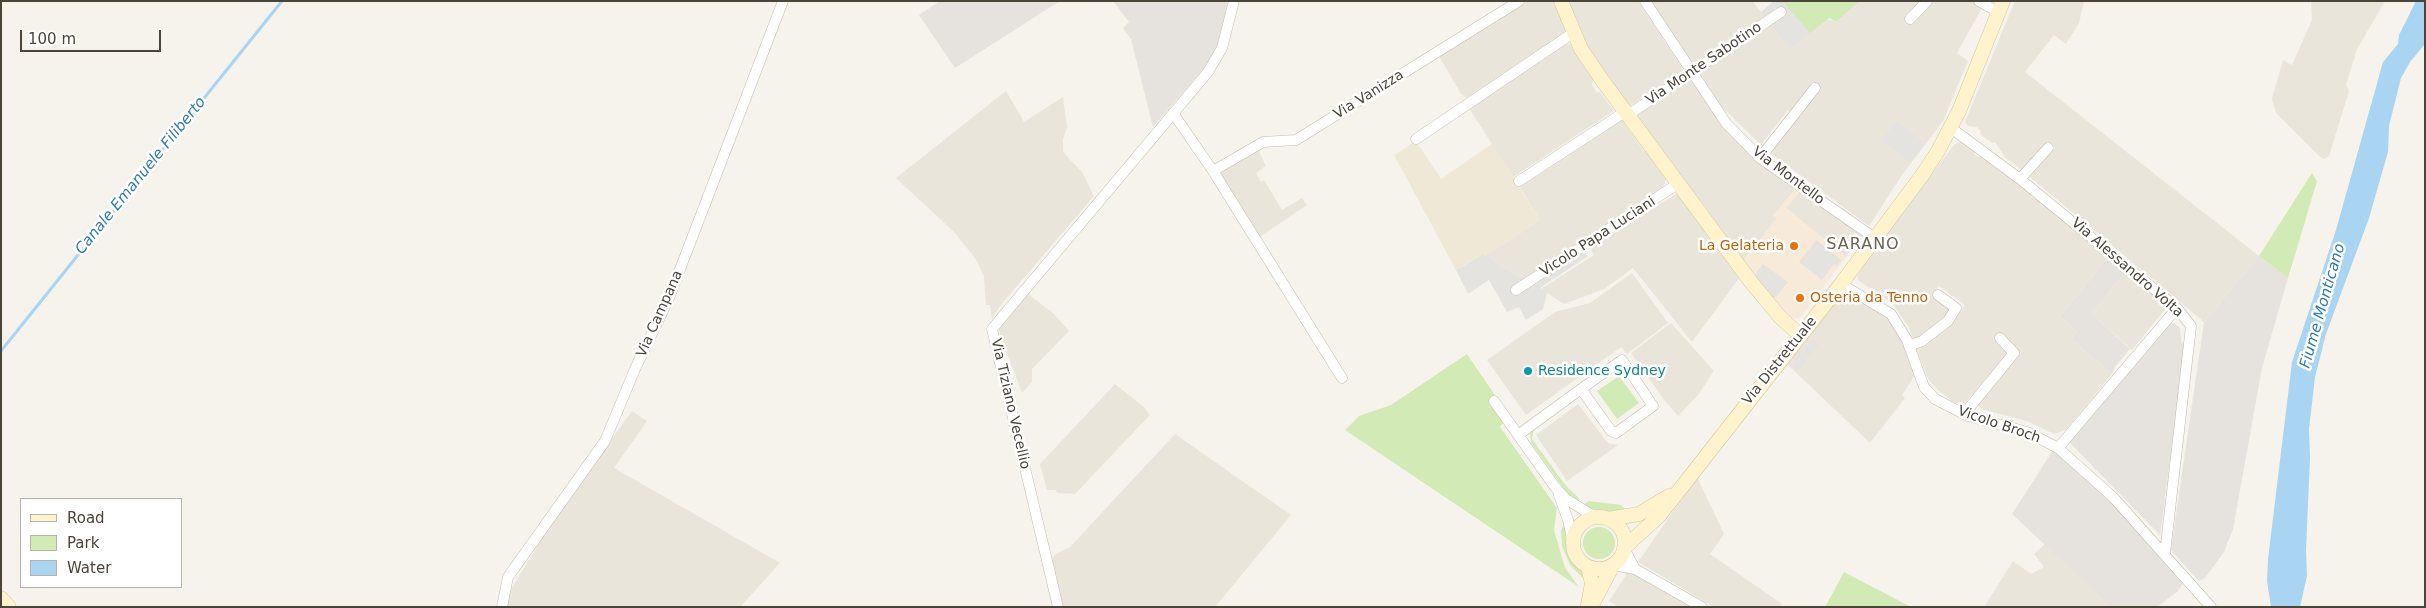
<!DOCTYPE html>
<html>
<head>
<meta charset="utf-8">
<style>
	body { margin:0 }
	#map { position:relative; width:2426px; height:608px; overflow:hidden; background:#f6f3ec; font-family:"DejaVu Sans",sans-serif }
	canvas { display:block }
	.frame { position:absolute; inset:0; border:2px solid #4b4439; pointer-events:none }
	.legend { position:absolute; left:20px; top:498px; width:162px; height:90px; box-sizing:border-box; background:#fff; border:1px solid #b7b4b0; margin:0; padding:6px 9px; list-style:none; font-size:15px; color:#4b4439 }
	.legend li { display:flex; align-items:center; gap:10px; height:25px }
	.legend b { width:25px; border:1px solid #b7b4b0 }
	.scale { position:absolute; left:20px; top:30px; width:141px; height:22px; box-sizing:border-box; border:2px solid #4b4439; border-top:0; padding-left:6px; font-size:15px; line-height:18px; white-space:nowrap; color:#4b4439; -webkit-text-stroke:4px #fff; paint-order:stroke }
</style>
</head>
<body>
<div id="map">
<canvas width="2426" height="608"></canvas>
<div class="frame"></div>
<ul class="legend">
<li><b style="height:6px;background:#fff3cd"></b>Road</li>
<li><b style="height:14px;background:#d2eab5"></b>Park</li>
<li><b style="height:14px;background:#a9d4f2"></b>Water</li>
</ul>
<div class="scale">100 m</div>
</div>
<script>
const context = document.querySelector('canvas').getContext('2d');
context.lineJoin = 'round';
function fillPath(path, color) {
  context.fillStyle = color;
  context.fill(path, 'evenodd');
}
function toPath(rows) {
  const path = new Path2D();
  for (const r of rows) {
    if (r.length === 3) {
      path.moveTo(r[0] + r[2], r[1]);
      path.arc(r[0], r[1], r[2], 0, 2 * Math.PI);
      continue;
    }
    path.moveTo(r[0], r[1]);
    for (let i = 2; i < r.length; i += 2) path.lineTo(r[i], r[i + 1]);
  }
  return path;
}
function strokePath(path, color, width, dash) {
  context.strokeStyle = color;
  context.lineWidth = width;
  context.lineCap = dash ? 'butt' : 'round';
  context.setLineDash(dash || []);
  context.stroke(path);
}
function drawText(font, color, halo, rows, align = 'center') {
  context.font = font + ' "DejaVu Sans",sans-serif';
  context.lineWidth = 5;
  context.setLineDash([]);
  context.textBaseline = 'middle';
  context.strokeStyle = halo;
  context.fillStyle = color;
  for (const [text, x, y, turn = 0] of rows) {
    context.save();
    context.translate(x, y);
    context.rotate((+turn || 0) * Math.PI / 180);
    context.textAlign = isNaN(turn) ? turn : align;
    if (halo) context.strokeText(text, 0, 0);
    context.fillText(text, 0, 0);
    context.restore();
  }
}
const residential = toPath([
	[1524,1,1554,1,1566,32,1467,98,1461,94,1439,56],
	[1567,1,1638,1,1684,71,1629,107,1581,37],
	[1650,1,1752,1,1761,12,1774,1,1782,1,1784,4,1836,22,1860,1,1920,1,1905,16,1912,22,1934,1,1974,1,1983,6,1957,53,1968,61,1943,121,1902,175,1869,226,1769,152,1794,118,1788,110,1761,145,1722,107,1697,74,1765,17,1693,66],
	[2015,1,2084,1,2079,23,2066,44,2054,35,2025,72,2259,256,2204,322,2030,177,2055,148,2048,141,2023,171,2005,157,1995,142,1992,143,1980,134,1981,131,1977,127,1968,126,1965,122],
	[2311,1,2385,1,2357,49,2346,85,2349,91,2329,156,2324,159,2319,156,2276,113,2272,99,2283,60,2292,65,2312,20],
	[1564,42,1571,45,1593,78,1592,86,1597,93,1600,92,1614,111,1513,177,1467,105],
	[1690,79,1707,102,1797,187,1773,216,1777,219,1743,261,1704,205,1684,182,1635,116],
	[1006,91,1024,122,1063,97,1067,127,1063,139,1063,152,1082,172,1094,196,999,307,992,320,990,305,986,305,984,276,975,258,954,232,896,178],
	[1622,120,1644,151,1646,150,1667,178,1663,187,1524,280,1494,261,1489,254,1540,220,1520,187],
	[1962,140,1975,149,1974,154,1978,157,1984,155,2030,192,2031,197,2038,200,2108,258,2060,316,2077,331,2071,339,2112,374,2066,430,2054,434,2027,421,1981,409,1979,406,1980,400,2009,352,1963,405,1952,401,1937,389,1928,379,1917,351,1955,321,1965,305,1939,286,1933,294,1951,308,1944,319,1914,342,1908,326,1893,304,1859,281,1857,277,1867,259,1954,145],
	[1257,147,1266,166,1256,173,1261,182,1264,180,1282,210,1302,198,1307,205,1258,238,1218,173],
	[1801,190,1862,235,1846,257,1786,208],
	[1676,194,1680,195,1713,241,1713,243,1740,277,1692,342,1633,268,1604,289,1564,304,1541,289,1594,255,1590,248],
	[2125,272,2167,307,2132,350,2092,314],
	[1632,273,1668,323,1627,354,1621,347,1526,415,1487,360,1555,312,1590,303],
	[1847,286,1887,309,1905,339,1917,372,1902,395,1905,398,1870,443,1787,364],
	[1027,293,1054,314,1069,331,1032,369,1032,382,1022,393,1009,358,1004,351,999,330,1000,325],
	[1671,323,1714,371,1698,395,1678,416,1665,401,1631,353],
	[1115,384,1144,407,1150,415,1075,494,1058,493,1055,490,1047,490,1040,464],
	[1578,404,1608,443,1618,445,1567,481,1536,435],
	[632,411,647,421,614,468,780,563,740,607,507,607,510,591,555,517],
	[1175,434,1291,515,1215,607,1062,607,1052,558,1056,554,1070,547],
	[1697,477,1724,534,1710,554,1782,604,1780,607,1714,607,1638,562],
	[2045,544,2111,607,1984,607,2013,561,2031,574,2044,567,2034,554],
	[1627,569,1693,607,1618,607,1609,601,1626,575,1625,571]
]);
const commercial = toPath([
	[1797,187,1801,190,1786,208,1846,257,1802,316,1796,319,1789,315,1743,261,1776,219,1773,216]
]);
const industrial = toPath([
	[940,1,1060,1,955,68,919,15],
	[1113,1,1228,1,1218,47,1206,66,1153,127,1131,39,1123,28,1129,22],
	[2259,256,2288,278,2262,368,2233,529,2224,552,2205,578,2199,581,2171,550,2204,322],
	[2108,258,2125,272,2092,314,2130,349,2115,367,2112,374,2071,339,2077,331,2060,316],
	[2170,323,2174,323,2180,328,2181,341,2185,347,2160,535,2070,443,2070,439],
	[2055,447,2096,484,2183,580,2182,585,2177,592,2157,607,2111,607,2012,514]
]);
const education = toPath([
	[1416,141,1441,179,1492,144,1540,220,1485,257,1482,254,1456,270,1394,155]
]);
const green = toPath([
	[1782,1,1860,1,1836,22,1829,18,1810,33],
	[2312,173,2317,181,2288,278,2259,256],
	[1467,354,1509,416,1500,427,1557,508,1554,530,1565,568,1579,587,1345,430,1359,416,1391,405],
	[1619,376,1639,403,1617,419,1597,391],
	[1534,429,1532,439,1566,486,1579,498,1577,503,1567,493,1531,443,1530,434],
	[1589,501,1621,505,1626,510,1610,513,1581,506],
	[1565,522,1571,555,1582,570,1585,580,1570,565,1562,546,1561,530],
	[1599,543,16],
	[1844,572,1911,607,1825,607]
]);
const parking = toPath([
	[1774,1,1782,1,1786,5,1810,33,1790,48,1761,12],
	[1896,121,1925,143,1910,162,1882,141],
	[1816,240,1841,260,1837,266,1834,264,1822,280,1799,262],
	[1584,250,1588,256,1540,288,1547,293,1543,309,1526,320,1519,307,1507,312,1489,280,1468,294,1456,270,1483,254,1485,257,1489,254,1494,261,1524,280],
	[1763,264,1788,282,1773,300,1752,279],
	[1813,339,1819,344,1798,371,1792,366]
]);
const water = toPath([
	[2416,1,2425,1,2425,44,2410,62,2401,78,2389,126,2388,152,2369,218,2326,334,2315,377,2309,429,2310,458,2306,550,2307,576,2300,607,2271,607,2267,581,2268,559,2292,362,2336,230,2383,62,2398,44,2399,35]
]);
const stream = toPath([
	[1,351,282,1]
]);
const street = toPath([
	[1645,1,1726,123,1760,158,1876,239],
	[1979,1,1998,12],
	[1910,19,1927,1],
	[1173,113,1213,171,1342,378],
	[1951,128,2020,179,2177,308,2191,326,2165,553],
	[1416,139,1573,33],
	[1760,158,1815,88],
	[1213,171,1263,142,1296,140,1519,1],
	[2020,179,2048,148],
	[1519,181,1620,115,1634,111,1781,12],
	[1841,284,1891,314,1907,340,1924,387,1935,399,1968,416,2027,432,2058,448,2113,497,2211,607],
	[1516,290,1679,183],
	[1909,346,1922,341,1948,321,1956,308,1938,295],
	[1622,360,1653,406,1616,433,1611,431,1581,389,1622,360],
	[1581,389,1518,435,1555,487,1566,499,1595,517],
	[1494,401,1518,435],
	[1968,416,1969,408,2014,353,2000,338],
	[2058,448,2177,308],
	[1559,495,1568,520,1573,543],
	[1613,565,1635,569,1624,548],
	[1635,569,1702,607],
	[502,607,508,577,605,441,635,369,669,298,783,1],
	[1058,607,992,329,1208,72,1222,48,1234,1]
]);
const secondary = toPath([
	[1561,1,1581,49,1602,80,1751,282,1780,317,1800,335],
	[1599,543,26],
	[1608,519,1639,514,1669,496],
	[1624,548,1659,516,1841,284,1923,174,1938,151,1959,111,2003,1],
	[1,598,9,607],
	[1588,605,1592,583,1588,567],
	[1591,607,1613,565]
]);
const markers = [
	[1794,246,5,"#e8710a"],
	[1800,298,5,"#e8710a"],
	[1528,371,5,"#0f9aa8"]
];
const streetNames = [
	["Via Monte Sabotino",1704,64,-34],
	["Via Vanizza",1369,95,-32],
	["Via Montello",1788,176,37],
	["Vicolo Papa Luciani",1598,237,-33],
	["Via Alessandro Volta",2127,268,41],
	["Via Campana",660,314,-66],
	["Via Distrettuale",1780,361,-51],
	["Via Tiziano Vecellio",1010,404,77],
	["Vicolo Broch",1999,425,19]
];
const foodNames = [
	["La Gelateria",1784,246],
	["Osteria da Tenno",1810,298,"left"]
];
const cultureNames = [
	["Residence Sydney",1538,371]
];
const waterNames = [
	["Canale Emanuele Filiberto",141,176,-51],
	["Fiume Monticano",2323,306,-74]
];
const quarterNames = [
	["SARANO",1863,245]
];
fillPath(residential, '#eae5da');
fillPath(commercial, '#f7ead8');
fillPath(industrial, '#e6e2dd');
fillPath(education, '#efe8d6');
fillPath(green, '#d2eab5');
fillPath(parking, '#e5e3e0');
fillPath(water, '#a9d4f2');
strokePath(stream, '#a9d4f2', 3);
strokePath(street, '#c2bbae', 11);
strokePath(secondary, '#d6c79b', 15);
strokePath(street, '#fff', 10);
strokePath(secondary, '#fff3cd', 14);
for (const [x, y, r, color] of markers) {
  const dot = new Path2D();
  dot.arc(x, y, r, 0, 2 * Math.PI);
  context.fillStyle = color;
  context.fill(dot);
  strokePath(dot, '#fff', 2);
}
drawText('14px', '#4b4439', '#fff', streetNames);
drawText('14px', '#c56008', '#fff', foodNames, 'right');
drawText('14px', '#0d838f', '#fff', cultureNames, 'left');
drawText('italic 15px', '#2e7ab2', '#fff', waterNames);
context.letterSpacing = '1px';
drawText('16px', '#6e6250', '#fff', quarterNames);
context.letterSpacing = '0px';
</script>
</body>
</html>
